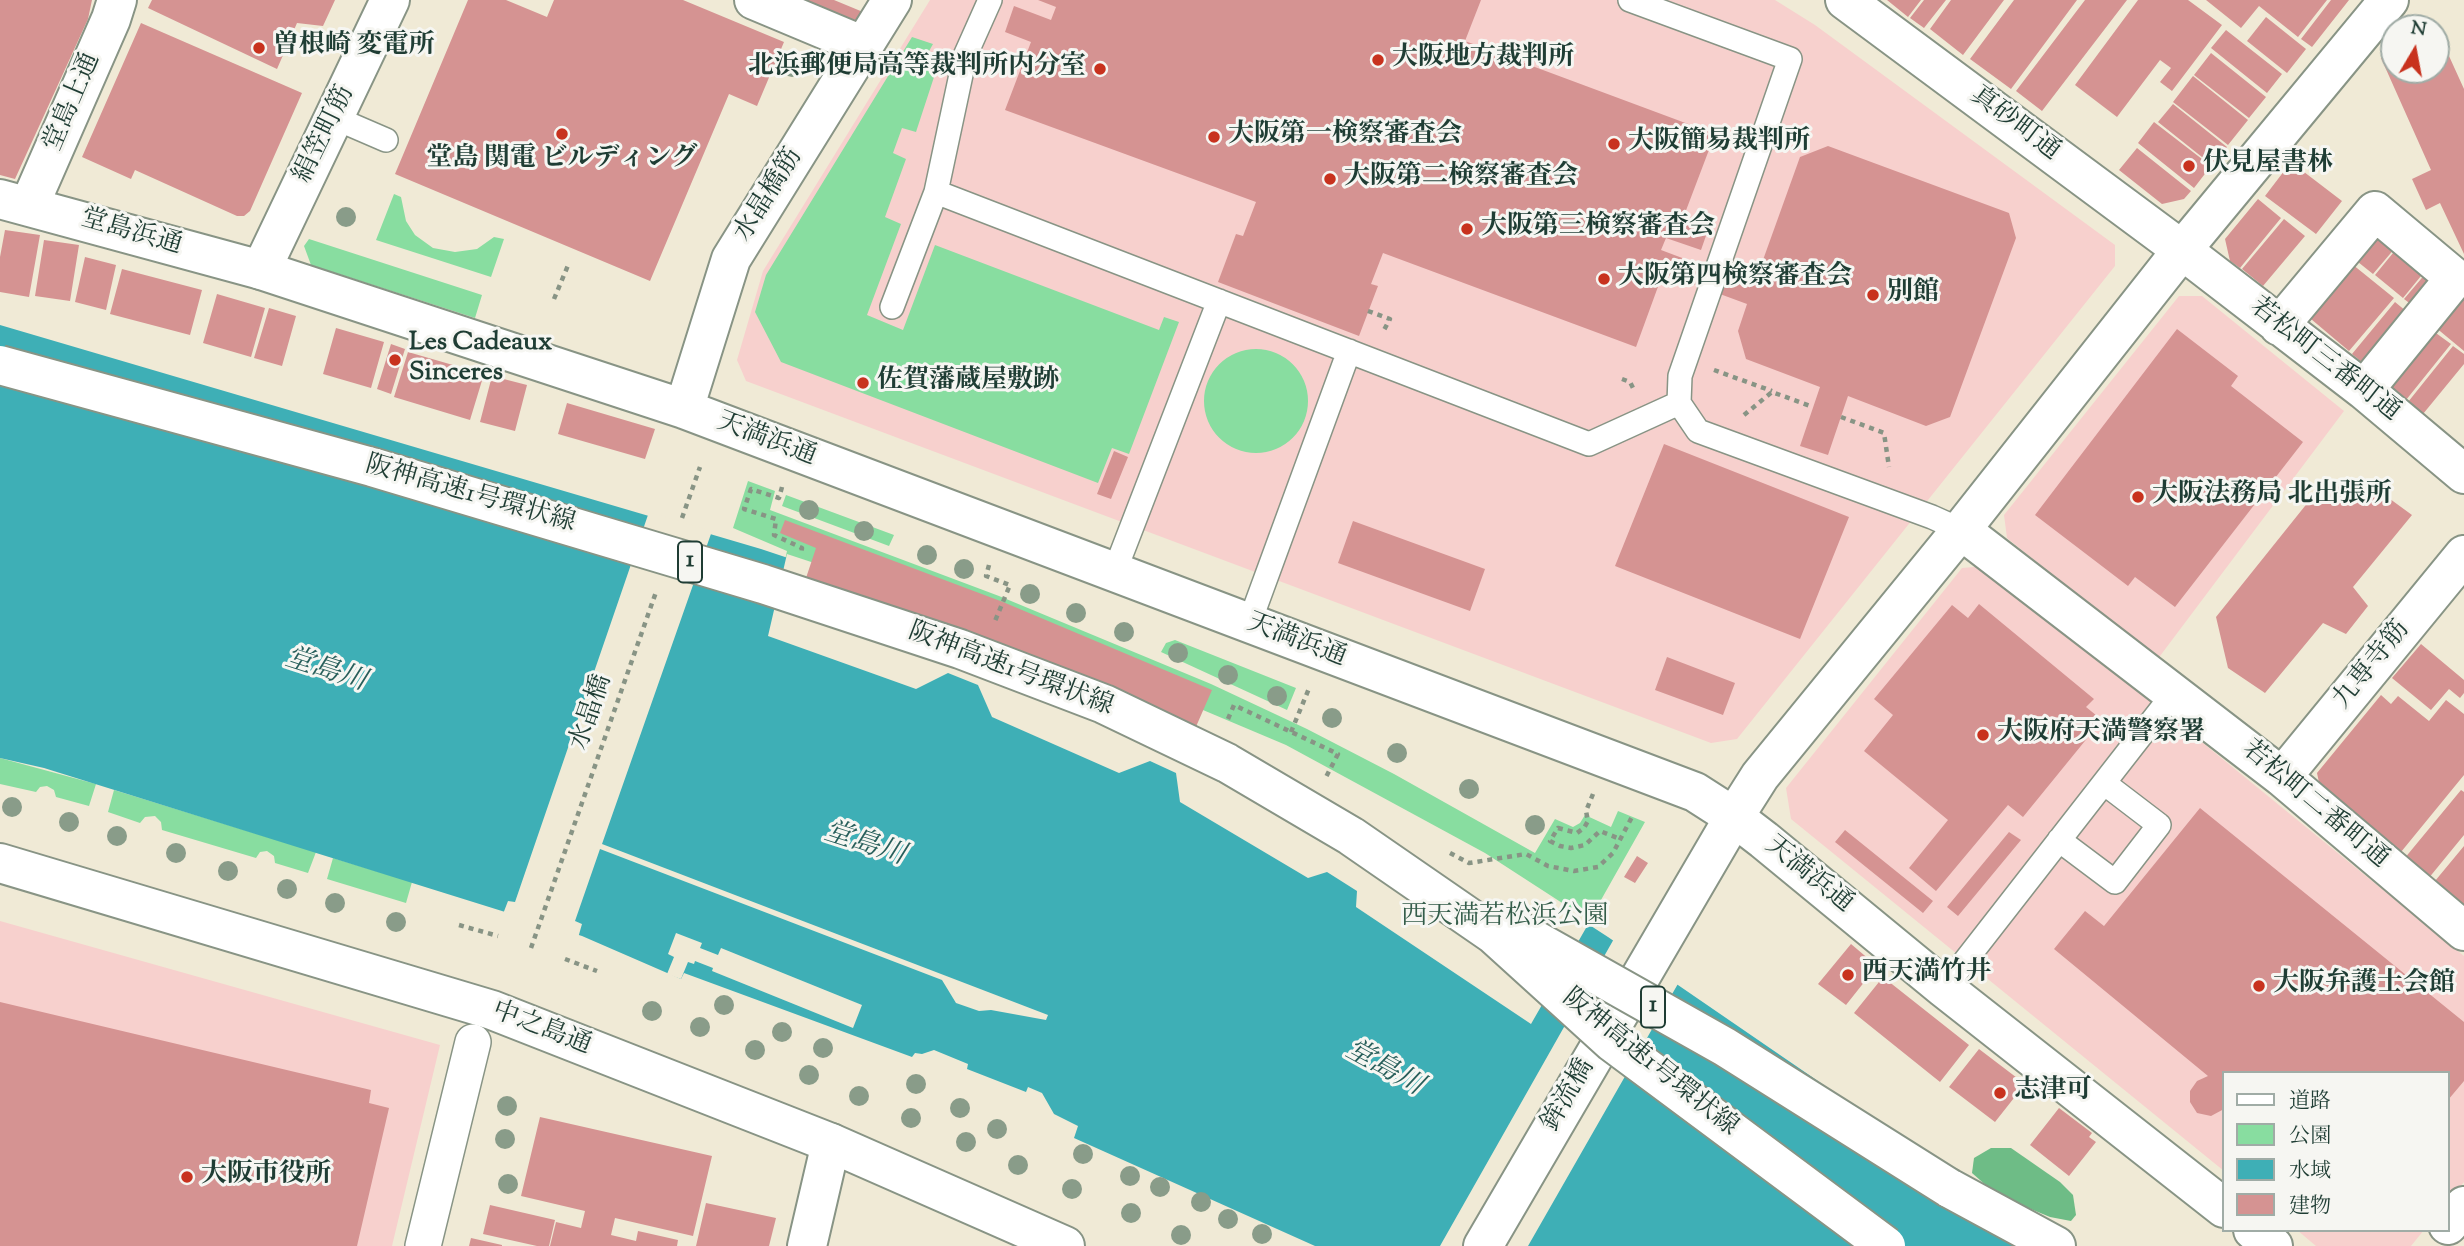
<!DOCTYPE html>
<html>
<head>
<meta charset="utf-8">
<style>
	body { margin:0 }
	#map { position:relative; width:2464px; height:1246px; overflow:hidden; background:#f0ead6; font-family:"Sorts Mill Goudy","Noto Serif JP",serif }
	canvas { display:block }
	.legend { position:absolute; left:2222px; top:1071px; width:228px; height:161px; box-sizing:border-box; background:#f6f6f2; border:2px solid #a0aca6; margin:0; padding:9px 12px; list-style:none; font-size:21px; color:#1f3d34 }
	.legend li { display:flex; align-items:center; gap:14px; height:35px }
	.legend b { width:35px; border:2px solid #a0aca6 }
	.north { position:absolute; left:2380px; top:14px; width:70px; height:70px; box-sizing:border-box; background:#f6f6f2; border:2px solid #a0aca6; border-radius:50%; rotate:10deg; font-size:19px; font-weight:700; line-height:28px; text-align:center; color:#1f3d34 }
	.north::after { content:''; display:block; margin:auto; width:24px; height:32px; background:#c8321e; clip-path:polygon(50% 0,100% 100%,50% 72%,0 100%) }
</style>
</head>
<body>
<div id="map">
<canvas width="2464" height="1246"></canvas>
<ul class="legend">
<li><b style="height:9px;background:#fff"></b>道路</li>
<li><b style="height:19px;background:#88dda0"></b>公園</li>
<li><b style="height:19px;background:#3eafb6"></b>水域</li>
<li><b style="height:19px;background:#d59392"></b>建物</li>
</ul>
<div class="north">N</div>
</div>
<script>
const context = document.querySelector('canvas').getContext('2d');
context.lineJoin = 'round';
function fillPath(path, color) {
  context.fillStyle = color;
  context.fill(path, 'evenodd');
}
function toPath(rows) {
  const path = new Path2D();
  for (const r of rows) {
    if (r.length === 3) {
      path.moveTo(r[0] + r[2], r[1]);
      path.arc(r[0], r[1], r[2], 0, 2 * Math.PI);
      continue;
    }
    path.moveTo(r[0], r[1]);
    for (let i = 2; i < r.length; i += 2) path.lineTo(r[i], r[i + 1]);
  }
  return path;
}
function strokePath(path, color, width, dash) {
  context.strokeStyle = color;
  context.lineWidth = width;
  context.lineCap = dash ? 'butt' : 'round';
  context.setLineDash(dash || []);
  context.stroke(path);
}
function drawText(font, color, halo, rows, align = 'center') {
  context.font = font + ' "Sorts Mill Goudy","Noto Serif JP",serif';
  context.lineWidth = 6;
  context.setLineDash([]);
  context.textBaseline = 'middle';
  context.strokeStyle = halo;
  context.fillStyle = color;
  for (const [text, x, y, turn = 0] of rows) {
    context.save();
    context.translate(x, y);
    context.rotate((+turn || 0) * Math.PI / 180);
    context.textAlign = isNaN(turn) ? turn : align;
    if (halo) context.strokeText(text, 0, 0);
    context.fillText(text, 0, 0);
    context.restore();
  }
}
const built = toPath([
	[930,0,1775,0,1815,25,2115,245,2115,266,1737,739,1711,743,746,381,737,360,763,271],
	[2179,296,2202,296,2344,411,2157,660,2007,538,2004,515],
	[1986,566,2464,956,2464,1182,2448,1201,2448,1073,2224,1073,2224,1171,1791,819,1786,788,1962,568],
	[0,921,440,1045,392,1246,0,1246],
	[2297,1230,2424,1230,2411,1246,2316,1246]
]);
const green = toPath([
	[912,37,933,44,924,60,927,68,935,74,916,132,902,128,893,153,906,159,885,217,901,224,867,315,903,330,935,245,1159,330,1164,317,1179,322,1129,454,1112,448,1098,483,781,362,755,312,766,275],
	[394,194,401,197,406,221,415,235,433,248,455,252,477,249,494,237,504,239,491,277,376,240],
	[309,239,482,295,475,318,311,265,304,246],
	[1256,401,52],
	[748,481,775,491,770,510,999,596,1211,684,1307,729,1394,774,1535,853,1555,819,1573,827,1580,823,1585,815,1611,827,1618,811,1645,822,1531,1024,768,636,787,551,733,528],
	[786,495,894,535,889,546,782,506],
	[1175,640,1296,688,1287,710,1161,652,1166,643],
	[0,758,96,784,89,806,56,797,54,790,47,786,40,787,36,792,0,784],
	[114,790,316,852,308,873,275,863,274,856,267,851,260,852,256,858,162,830,161,822,155,816,145,817,140,823,108,812],
	[333,858,412,882,406,903,327,879]
]);
const forest = toPath([
	[1991,1148,2011,1148,2060,1182,2073,1195,2076,1215,2071,1221,2050,1217,1997,1195,1972,1173,1974,1158]
]);
const water = toPath([
	[0,325,761,549,890,592,1483,856,1608,937,1866,1114,2046,1246,1315,1246,1074,1138,1078,1126,1054,1114,1042,1093,1028,1087,1026,1092,967,1069,968,1064,934,1050,922,1054,915,1053,912,1057,684,973,681,979,582,936,44,768,0,758]
]);
const pier = toPath([
	[649,512,712,531,602,844,1048,1015,1046,1020,991,1010,979,1011,956,1003,942,980,600,849,575,921,582,924,578,938,503,914,508,901,515,902],
	[787,554,999,624,1286,745,1485,853,1590,921,1531,1024,1356,907,1357,891,1327,872,1308,878,1180,802,1176,773,1150,761,1119,773,992,717,978,685,948,673,916,689,768,636],
	[676,933,702,943,700,948,718,955,721,948,862,1005,853,1028,712,971,713,968,695,961,694,964,688,962,681,979,667,974,674,957,668,954],
	[1615,937,1679,982,1528,1246,1440,1246]
]);
const building = toPath([
	[0,0,92,0,88,19,15,179,0,175],
	[152,0,335,0,323,26,297,23,277,69,148,8],
	[468,0,506,0,547,17,554,0,683,0,784,42,757,106,729,94,650,281,395,174],
	[806,0,834,0,863,12,859,19,839,23,803,8],
	[1038,0,1481,0,1465,41,1715,134,1682,221,1708,230,1701,250,1666,238,1661,250,1754,285,1800,157,1828,146,2009,213,2016,238,1950,417,1926,426,1848,396,1828,455,1800,446,1820,387,1746,359,1738,331,1747,304,1663,273,1636,347,1383,253,1371,284,1378,286,1359,336,1218,282,1236,234,1243,236,1256,202,1005,110,1031,42,1005,32,1014,6,1051,20,1056,7],
	[1887,0,1921,0,1908,17],
	[1924,0,1946,0,1924,28,1910,18],
	[1951,0,2004,0,1963,55,1930,29],
	[2014,0,2077,0,2011,89,1970,59],
	[2085,0,2127,0,2042,111,2016,91],
	[2138,0,2188,0,2222,25,2172,91,2160,82,2171,68,2160,60,2117,117,2075,85],
	[2206,0,2327,0,2298,37,2259,6,2241,28],
	[2331,0,2349,0,2312,47,2301,39],
	[2266,17,2306,49,2287,73,2247,41],
	[141,23,302,93,250,211,244,216,237,216,135,170,131,179,82,157],
	[2434,23,2464,89,2464,254,2440,203,2426,210,2412,179,2431,170,2381,58,2387,55,2383,45,2394,40,2394,70,2436,70,2436,28,2421,28],
	[2226,30,2282,74,2267,93,2211,48],
	[2211,53,2266,97,2249,118,2194,75],
	[2193,76,2248,120,2228,145,2173,102],
	[2173,104,2227,147,2212,165,2158,122],
	[2154,122,2211,166,2194,188,2138,143],
	[2137,148,2191,191,2184,199,2162,204,2119,170],
	[2291,162,2342,201,2316,234,2265,196],
	[2258,199,2281,218,2240,268,2230,261,2225,239],
	[2284,219,2305,236,2263,286,2242,269],
	[2376,220,2401,241,2373,274,2348,254],
	[5,230,40,235,29,297,0,292,0,257],
	[44,240,79,245,70,301,35,296],
	[2402,242,2430,265,2403,298,2375,275],
	[85,257,116,265,106,310,75,302],
	[2347,260,2394,298,2349,351,2311,319,2309,306],
	[2432,266,2447,278,2420,311,2404,299],
	[122,269,202,290,190,335,110,314],
	[2464,280,2464,351,2429,322],
	[217,294,265,308,251,357,203,343],
	[2395,302,2412,316,2369,368,2352,354],
	[269,308,296,316,282,366,254,358],
	[336,328,384,342,371,388,323,374],
	[2429,328,2451,344,2406,400,2394,391,2388,375],
	[2177,329,2238,376,2231,386,2303,442,2175,607,2135,577,2128,586,2035,515],
	[391,344,405,349,391,394,377,389],
	[2453,346,2464,354,2464,364,2423,414,2408,402],
	[408,352,484,374,470,420,394,397],
	[492,376,527,385,515,431,480,422],
	[567,403,655,429,645,459,558,434],
	[1664,444,1849,517,1800,639,1615,566],
	[1114,451,1128,457,1111,499,1097,494],
	[2321,486,2375,488,2412,515,2353,587,2368,606,2346,634,2323,623,2265,693,2228,668,2216,617],
	[785,520,1003,602,1212,690,1188,745,802,590,816,548,780,533],
	[1353,521,1485,569,1470,611,1338,563],
	[1979,604,2094,699,2086,707,2102,720,2023,817,2008,805,1936,891,1909,868,1948,820,1864,751,1893,715,1874,699,1952,605,1968,618],
	[2421,644,2464,680,2464,693,2460,698,2449,689,2431,710,2392,678],
	[1667,657,1735,683,1723,715,1655,690],
	[2381,695,2391,704,2398,696,2429,721,2446,700,2464,714,2464,775,2401,852,2320,787,2317,773],
	[2461,790,2464,792,2464,835,2428,879,2404,859],
	[2200,808,2464,1022,2464,1081,2448,1100,2448,1073,2224,1073,2224,1109,2211,1116,2197,1113,2190,1102,2190,1091,2197,1081,2208,1076,2054,949,2085,911,2104,926],
	[1845,830,1933,901,1923,913,1835,842],
	[2009,832,2021,840,1958,916,1947,907],
	[2464,846,2464,905,2435,881],
	[1637,856,1648,863,1635,883,1624,877],
	[1851,944,1877,966,1846,1005,1818,984],
	[1883,977,1969,1045,1940,1082,1854,1013],
	[0,1002,371,1090,369,1103,389,1108,357,1246,0,1246],
	[1979,1049,2025,1084,1995,1122,1949,1087],
	[2059,1108,2092,1133,2089,1137,2096,1142,2069,1176,2030,1145],
	[540,1117,712,1156,693,1236,615,1218,611,1235,636,1241,638,1231,678,1240,677,1246,550,1246,556,1222,581,1228,585,1211,521,1196],
	[706,1203,776,1218,769,1246,696,1246],
	[490,1205,555,1220,549,1246,537,1246,483,1234],
	[471,1238,502,1245,502,1246,469,1246]
]);
const path = toPath([
	[554,299,569,263],
	[1368,311,1390,319,1384,330],
	[1714,370,1772,391],
	[1622,379,1630,382,1634,390],
	[1744,415,1772,392,1813,407],
	[1841,417,1884,433,1889,467],
	[782,487,779,498,751,489,744,509,776,519,774,535,802,548,801,555],
	[682,518,700,467],
	[989,565,986,576,1010,585,995,621],
	[1228,719,1234,705,1338,754,1326,777],
	[1291,732,1310,686],
	[1593,794,1586,811,1588,821,1584,828,1577,833,1558,828,1550,841,1560,846,1571,848,1585,845,1600,831,1620,839],
	[1450,853,1469,863,1526,854,1548,866,1574,871,1598,867,1613,853,1633,815],
	[459,925,498,936],
	[531,948,656,592],
	[565,959,597,971]
]);
const service = toPath([
	[990,0,965,56,936,192,1589,444,1679,403],
	[1630,0,1790,59,1680,376,1679,403,1698,431,1932,517,1961,530],
	[335,118,386,140],
	[892,307,936,192],
	[1114,573,1219,301],
	[1249,624,1349,351],
	[2059,840,2115,882,2159,825,2104,783],
	[1944,988,2174,693]
]);
const pedestrian = toPath([
	[423,1246,473,1042]
]);
const minor = toPath([
	[1845,0,2182,250,2364,390,2464,474],
	[0,199,261,270,390,0],
	[29,206,111,19,117,0],
	[2279,326,2375,211,2455,278,2364,390],
	[1961,530,2282,777,2464,931],
	[2282,777,2464,555],
	[1734,817,1760,776,1961,530,2182,250,2389,0],
	[2448,1225,2464,1206],
	[807,1246,831,1143]
]);
const tertiary = toPath([
	[754,0,864,46],
	[261,270,684,409,1695,792,1734,817,1764,840,1944,988,2224,1208],
	[684,409,731,259,892,0],
	[0,863,492,1010,831,1143,1065,1246],
	[2253,1230,2273,1246],
	[1483,1246,1734,817]
]);
const motorway = toPath([
	[1949,1188,2056,1246]
]);
const motorwayBridge = toPath([
	[0,365,372,467,763,584,960,649,1104,704,1227,763,1351,836,1493,934,1612,1042,1886,1246],
	[1505,923,1725,1047,1949,1188]
]);
const trees = [
	[792,67],
	[346,217],
	[809,510],
	[864,531],
	[927,555],
	[964,569],
	[1030,594],
	[1076,613],
	[1124,632],
	[1178,653],
	[1228,675],
	[1277,696],
	[1332,718],
	[1397,753],
	[1469,789],
	[12,807],
	[69,822],
	[1535,825],
	[117,836],
	[176,853],
	[228,871],
	[287,889],
	[335,903],
	[396,922],
	[724,1005],
	[652,1011],
	[700,1027],
	[782,1032],
	[823,1048],
	[755,1050],
	[809,1075],
	[916,1084],
	[859,1096],
	[507,1106],
	[960,1108],
	[911,1118],
	[997,1129],
	[505,1139],
	[966,1142],
	[1083,1154],
	[1018,1165],
	[1130,1176],
	[508,1184],
	[1160,1187],
	[1072,1189],
	[1201,1202],
	[1131,1213],
	[1228,1219],
	[1262,1234],
	[1181,1235]
];
const markers = [
	[259,48,7,"#c8321e"],
	[1378,60,7,"#c8321e"],
	[1100,69,7,"#c8321e"],
	[562,134,7,"#c8321e"],
	[1214,137,7,"#c8321e"],
	[1614,144,7,"#c8321e"],
	[2189,166,7,"#c8321e"],
	[1330,179,7,"#c8321e"],
	[1467,229,7,"#c8321e"],
	[1604,279,7,"#c8321e"],
	[1873,295,7,"#c8321e"],
	[395,360,7,"#c8321e"],
	[863,383,7,"#c8321e"],
	[2138,497,7,"#c8321e"],
	[1983,735,7,"#c8321e"],
	[1848,975,7,"#c8321e"],
	[2259,986,7,"#c8321e"],
	[2000,1093,7,"#c8321e"],
	[187,1177,7,"#c8321e"]
];
const shields = [
	[690,562,24],
	[1653,1007,24]
];
const shieldNames = [
	["1",690,562],
	["1",1653,1007]
];
const poiNames = [
	["曽根崎 変電所",273,48],
	["大阪地方裁判所",1392,60],
	["北浜郵便局高等裁判所内分室",1086,69,"right"],
	["大阪第一検察審査会",1228,137],
	["大阪簡易裁判所",1628,144],
	["堂島 関電 ビルディング",562,161,"center"],
	["伏見屋書林",2203,166],
	["大阪第二検察審査会",1344,179],
	["大阪第三検察審査会",1481,229],
	["大阪第四検察審査会",1618,279],
	["別館",1887,295],
	["Les Cadeaux",409,345],
	["Sinceres",409,375],
	["佐賀藩蔵屋敷跡",877,383],
	["大阪法務局 北出張所",2152,497],
	["大阪府天満警察署",1997,735],
	["西天満竹井",1862,975],
	["大阪弁護士会館",2273,986],
	["志津可",2014,1093],
	["大阪市役所",201,1177]
];
const streetNames = [
	["堂島上通",74,103,-67],
	["真砂町通",2014,125,37],
	["絹笠町筋",326,135,-64],
	["水晶橋筋",770,196,-58],
	["堂島浜通",131,234,16],
	["若松町三番町通",2324,361,38],
	["天満浜通",766,441,21],
	["阪神高速1号環状線",470,496,16],
	["天満浜通",1296,642,21],
	["九専寺筋",2373,666,-51],
	["阪神高速1号環状線",1010,671,21],
	["水晶橋",593,713,-71],
	["若松町二番町通",2314,806,40],
	["天満浜通",1808,876,39],
	["中之島通",541,1030,21],
	["阪神高速1号環状線",1649,1064,39],
	["鉾流橋",1570,1096,-60]
];
const parkNames = [
	["西天満若松浜公園",1505,919]
];
const waterNames = [
	["堂島川",325,672,18],
	["堂島川",864,846,18],
	["堂島川",1383,1070,29]
];
fillPath(built, '#f7d0cd');
fillPath(green, '#88dda0');
fillPath(forest, '#6ebc86');
fillPath(water, '#3eafb6');
fillPath(pier, '#f0ead6');
fillPath(building, '#d59392');
strokePath(service, '#889485', 26);
strokePath(pedestrian, '#889485', 38);
strokePath(minor, '#889485', 42);
strokePath(tertiary, '#889485', 42);
strokePath(motorway, '#889485', 42);
strokePath(path, '#889485', 4.5, [5, 5]);
strokePath(service, '#fff', 23);
strokePath(pedestrian, '#fff', 35);
strokePath(minor, '#fff', 38);
strokePath(tertiary, '#fff', 38);
strokePath(motorway, '#fff', 38);
strokePath(motorwayBridge, '#889485', 42, []);
strokePath(motorwayBridge, '#fff', 38);
context.fillStyle = '#899c89';
for (const [x, y] of trees) {
  context.beginPath();
  context.arc(x, y, 10, 0, 2 * Math.PI);
  context.fill();
}
for (const [x, y, r, color] of markers) {
  const dot = new Path2D();
  dot.arc(x, y, r, 0, 2 * Math.PI);
  context.fillStyle = color;
  context.fill(dot);
  strokePath(dot, '#f6f6f2', 2.5);
}
for (const [x, y, w] of shields) {
  const box = new Path2D();
  box.roundRect(x - w / 2, y - 20.5, w, 41, 5);
  context.fillStyle = '#f6f6f2';
  context.fill(box);
  strokePath(box, '#1f3d34', 2);
}
drawText('bold 24px', '#1f3d34', null, shieldNames);
drawText('bold 26px', '#1f3d34', '#f6f6f2', poiNames, 'left');
drawText('26px', '#1f3d34', '#f6f6f2', streetNames);
drawText('26px', '#345d4a', '#f6f6f2', parkNames);
drawText('italic 28px', '#285f5b', '#f6f6f2', waterNames);
</script>
</body>
</html>
